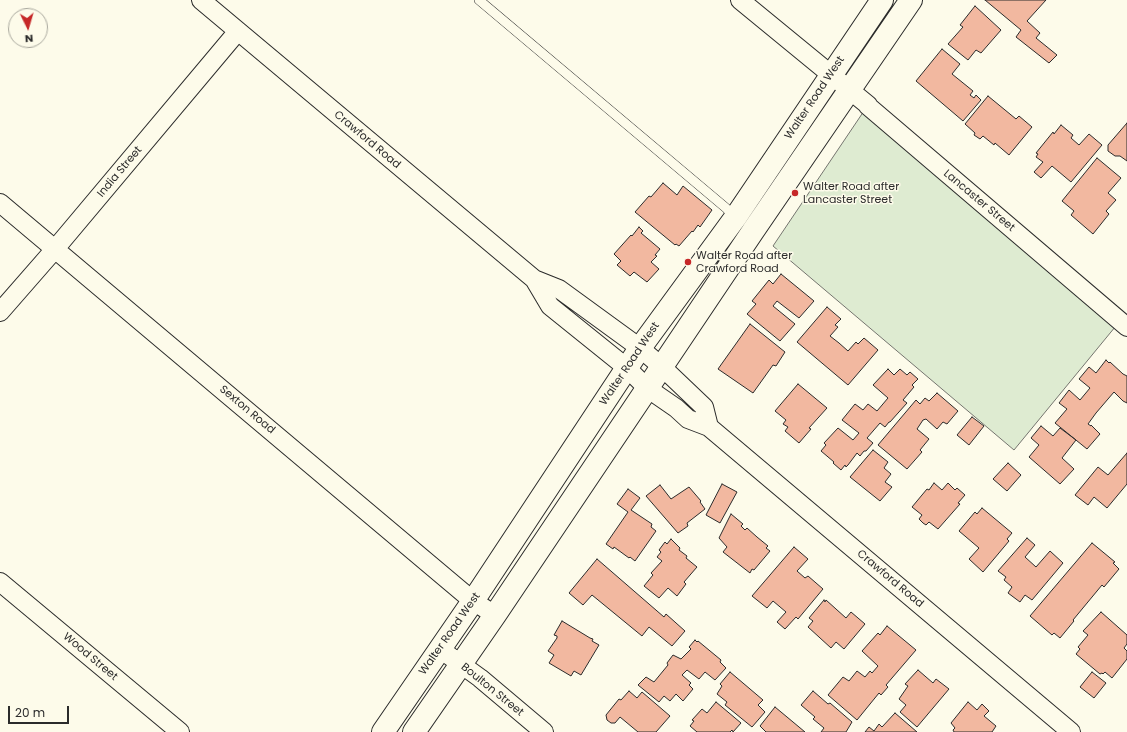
<!DOCTYPE html>
<html>
<head>
<meta charset="utf-8">
<style>
	body { margin:0 }
	#map { position:relative; width:1127px; height:732px; overflow:hidden; background:#fdfbea; font-family:Poppins,sans-serif }
	canvas { display:block }
	.north { position:absolute; left:8px; top:8px; width:40px; height:40px; box-sizing:border-box; background:#fdfbea; border:1px solid #a9a89e; border-radius:50%; rotate:175deg; font-size:11px; font-weight:700; line-height:16px; text-align:center; color:#2b2b2b }
	.north::after { content:''; display:block; margin:auto; width:14px; height:18px; background:#c62828; clip-path:polygon(50% 0,100% 100%,50% 72%,0 100%) }
	.scale { position:absolute; left:8px; top:706px; width:61px; height:18px; box-sizing:border-box; border:2px solid #2b2b2b; border-top:0; padding-left:5px; font-size:12px; line-height:14px; white-space:nowrap; color:#2b2b2b; -webkit-text-stroke:3px #fdfbea; paint-order:stroke }
</style>
</head>
<body>
<div id="map">
<canvas width="1127" height="732"></canvas>
<div class="north">N</div>
<div class="scale">20 m</div>
</div>
<script>
const context = document.querySelector('canvas').getContext('2d');
context.lineJoin = 'round';
function fillPath(path, color) {
  context.fillStyle = color;
  context.fill(path, 'evenodd');
}
function toPath(rows) {
  const path = new Path2D();
  for (const r of rows) {
    path.moveTo(r[0], r[1]);
    for (let i = 2; i < r.length; i += 2) path.lineTo(r[i], r[i + 1]);
  }
  return path;
}
function strokePath(path, color, width, dash) {
  context.strokeStyle = color;
  context.lineWidth = width;
  context.lineCap = dash ? 'butt' : 'round';
  context.setLineDash(dash || []);
  context.stroke(path);
}
function drawText(font, color, halo, rows, align = 'center') {
  context.font = font + ' Poppins,sans-serif';
  context.lineWidth = 3;
  context.setLineDash([]);
  context.textBaseline = 'middle';
  context.strokeStyle = halo;
  context.fillStyle = color;
  for (const [text, x, y, turn = 0] of rows) {
    context.save();
    context.translate(x, y);
    context.rotate((+turn || 0) * Math.PI / 180);
    context.textAlign = isNaN(turn) ? turn : align;
    if (halo) context.strokeText(text, 0, 0);
    context.fillText(text, 0, 0);
    context.restore();
  }
}
const green = toPath([
	[868,105,1120,321,1014,450,773,246,868,105]
]);
const building = toPath([
	[985,0,1046,0,1027,21,1040,33,1036,38,1057,55,1049,63,1016,37,1021,30,985,0],
	[975,6,1001,30,981,53,976,50,968,60,948,44,963,27,960,25,975,6],
	[942,49,960,64,952,74,973,91,970,95,974,98,976,95,981,100,963,121,916,81,942,49],
	[988,96,1016,119,1019,116,1032,127,1009,155,995,143,994,145,983,136,980,139,974,135,975,133,965,124,988,96],
	[1127,123,1127,161,1120,156,1115,156,1108,151,1108,145,1127,123],
	[1061,125,1073,135,1071,138,1079,145,1089,134,1102,145,1071,182,1052,166,1041,178,1034,172,1043,162,1036,157,1038,154,1036,153,1053,132,1054,134,1061,125],
	[1097,158,1121,178,1108,193,1116,200,1106,211,1109,214,1093,234,1071,215,1074,211,1062,201,1097,158],
	[663,183,677,195,683,186,712,210,700,227,698,225,693,232,692,231,679,246,676,244,675,245,635,212,649,196,651,197,663,183],
	[639,227,643,231,641,233,660,249,655,255,657,256,651,262,659,269,647,282,634,272,630,276,617,265,621,261,614,254,631,235,632,236,639,227],
	[781,274,814,301,799,318,777,301,773,306,795,324,780,341,747,314,756,304,752,301,769,280,773,284,781,274],
	[827,307,841,319,835,325,838,327,830,336,839,343,848,351,856,342,858,344,864,338,878,350,848,385,797,342,827,307],
	[750,324,785,352,776,366,773,365,753,393,718,369,750,324],
	[1106,360,1109,363,1110,362,1123,374,1127,376,1127,403,1123,401,1114,392,1096,413,1088,424,1091,426,1091,425,1100,434,1087,449,1055,423,1067,409,1059,403,1069,390,1080,400,1090,388,1079,379,1089,367,1096,373,1106,360],
	[888,369,894,375,900,369,907,375,910,372,918,379,912,385,914,387,903,400,907,403,890,422,889,422,885,427,880,423,867,438,873,443,866,451,864,451,860,456,857,453,848,465,846,467,845,465,841,470,833,463,834,462,821,451,826,445,824,443,838,428,853,440,859,433,842,420,855,404,863,410,868,404,877,411,888,398,873,385,888,369],
	[798,384,827,408,809,428,811,429,799,443,785,431,788,427,783,424,786,420,775,411,798,384],
	[937,393,958,411,947,424,943,422,937,429,926,419,923,420,917,429,929,439,920,450,922,452,907,469,878,445,916,400,920,404,925,398,929,401,937,393],
	[972,417,984,426,969,445,957,435,972,417],
	[1041,426,1053,436,1060,428,1076,440,1062,458,1074,469,1060,484,1029,457,1039,445,1031,438,1041,426],
	[873,450,888,462,884,468,891,474,885,482,892,487,880,501,850,477,873,450],
	[1127,453,1127,484,1107,508,1094,497,1088,505,1075,495,1098,467,1108,475,1127,453],
	[1008,463,1021,475,1007,491,993,479,1008,463],
	[934,483,942,490,948,483,955,490,957,488,965,495,958,503,960,504,938,529,929,522,926,525,923,523,919,519,922,515,912,507,927,489,929,490,934,483],
	[722,484,737,492,720,523,706,515,722,484],
	[660,485,671,499,689,487,701,501,700,502,705,509,687,523,688,526,678,533,646,496,660,485],
	[628,489,640,498,631,510,652,524,651,527,656,531,635,561,630,557,629,558,614,547,613,549,606,544,628,512,617,504,628,489],
	[982,508,1012,533,1007,539,1009,541,983,572,969,559,979,548,959,531,975,512,977,514,982,508],
	[731,514,743,524,741,526,745,530,747,528,757,537,768,546,766,548,770,551,754,570,752,569,750,573,723,552,727,547,719,538,731,514],
	[1027,538,1035,545,1025,557,1036,567,1050,551,1063,563,1032,600,1025,595,1020,602,1008,593,1012,587,1004,580,1006,577,998,571,1027,538],
	[671,539,680,548,679,550,687,556,686,558,697,567,684,582,686,584,677,596,668,588,659,598,644,586,653,575,651,573,662,561,657,557,661,552,659,550,665,542,667,544,671,539],
	[1092,543,1115,562,1113,563,1119,569,1104,587,1102,585,1073,620,1074,621,1060,638,1054,633,1052,635,1030,616,1092,543],
	[794,547,808,559,797,571,805,578,808,576,823,589,798,619,796,617,785,629,777,622,786,612,773,601,767,608,752,596,794,547],
	[597,559,664,617,666,614,685,631,672,646,649,627,642,636,592,595,583,605,569,593,597,559],
	[824,600,825,602,826,600,846,618,851,612,865,624,844,649,836,642,831,648,808,627,813,621,809,618,824,600],
	[1101,612,1127,635,1127,644,1124,648,1127,651,1127,659,1112,678,1105,672,1103,674,1102,673,1100,674,1076,654,1080,649,1078,647,1088,635,1083,631,1101,612],
	[562,621,590,638,593,639,592,641,599,645,581,675,574,671,571,676,549,663,554,655,548,651,557,638,557,636,554,635,562,621],
	[887,626,916,650,886,685,888,687,881,695,879,693,857,720,828,695,843,677,849,681,857,671,865,677,870,671,872,673,878,666,862,651,878,633,880,635,887,626],
	[695,640,697,642,698,641,721,660,720,662,726,668,715,680,705,672,699,679,687,670,682,675,691,683,689,685,693,689,683,701,676,694,670,701,664,696,659,702,638,685,646,677,654,682,668,665,667,663,673,655,681,659,691,649,689,647,695,640],
	[918,670,933,683,936,679,949,689,917,727,900,712,906,705,899,699,908,686,905,684,918,670],
	[730,672,763,700,758,705,765,712,752,727,725,705,727,702,717,694,722,686,720,684,730,672],
	[1092,672,1106,683,1094,698,1080,687,1092,672],
	[629,691,637,698,642,692,670,716,656,732,638,732,620,717,615,723,611,723,607,720,606,715,619,699,621,700,629,691],
	[813,691,828,704,830,703,852,722,846,732,821,732,824,728,813,719,815,717,801,705,813,691],
	[716,702,741,723,733,732,732,730,730,732,697,732,690,726,694,721,692,720,702,709,707,713,716,702],
	[968,702,977,710,982,704,989,711,984,716,996,726,992,732,954,732,953,730,955,728,951,723,968,702],
	[775,707,805,732,766,732,760,726,775,707],
	[895,713,917,732,865,732,869,727,874,731,879,724,882,727,895,713]
]);
const lane = toPath([
	[479,0,726,208,736,219]
]);
const street = toPath([
	[201,0,534,279,550,306,627,368,647,388,676,408,688,419,709,427,1071,732],
	[740,0,868,105,868,106,1127,327],
	[0,203,473,601,495,615],
	[534,279,559,289,640,348,662,367,704,407,709,427],
	[0,312,55,249,238,31],
	[0,582,180,732],
	[440,649,480,678,544,732]
]);
const primary = toPath([
	[383,732,473,601,640,348,735,218,882,0],
	[414,732,495,615,753,231,911,0]
]);
const markers = [
	[795,193,4,"#c62828"],
	[688,262,4,"#c62828"]
];
const streetNames = [
	["Walter Road West",815,98,-56],
	["Crawford Road",367,140,40],
	["India Street",120,172,-50],
	["Lancaster Street",979,201,40],
	["Walter Road West",630,364,-56],
	["Sexton Road",247,410,40],
	["Crawford Road",890,579,40],
	["Walter Road West",450,634,-55],
	["Wood Street",90,657,40],
	["Boulton Street",492,690,39]
];
const poiNames = [
	["Walter Road after",803,187],
	["Lancaster Street",803,200],
	["Walter Road after",696,256],
	["Crawford Road",696,269]
];
fillPath(green, '#deebd1');
strokePath(green, '#74746e', 1);
fillPath(building, '#f2b8a0');
strokePath(building, '#2b2b2b', 1);
strokePath(lane, '#2b2b2b', 10);
strokePath(street, '#2b2b2b', 20);
strokePath(primary, '#2b2b2b', 24);
strokePath(lane, '#fdfbea', 9);
strokePath(street, '#fdfbea', 18);
strokePath(primary, '#fdfbea', 22);
for (const [x, y, r, color] of markers) {
  const dot = new Path2D();
  dot.arc(x, y, r, 0, 2 * Math.PI);
  context.fillStyle = color;
  context.fill(dot);
  strokePath(dot, '#fdfbea', 1.5);
}
drawText('11px', '#2b2b2b', '#fdfbea', streetNames);
drawText('11px', '#2b2b2b', '#fdfbea', poiNames, 'left');
</script>
</body>
</html>
